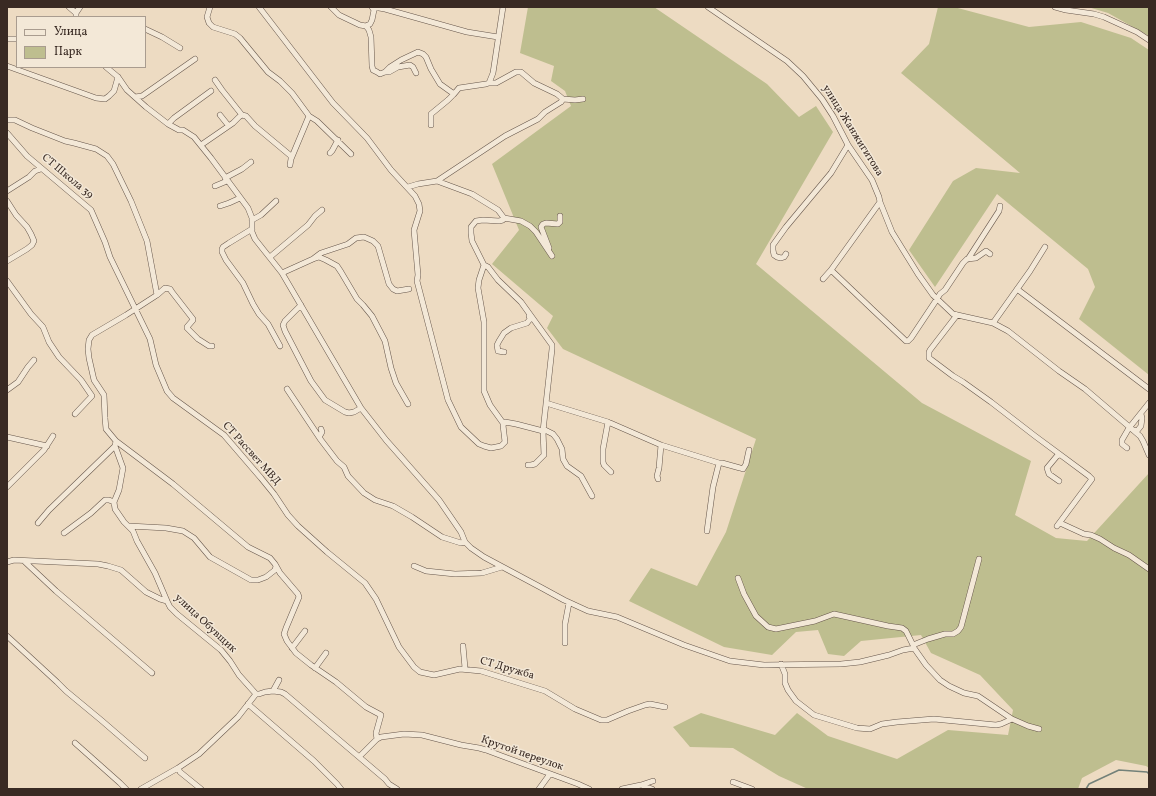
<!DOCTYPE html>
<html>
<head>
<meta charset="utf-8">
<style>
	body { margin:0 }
	#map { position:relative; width:1156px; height:796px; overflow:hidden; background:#eddbc2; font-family:Vollkorn,serif }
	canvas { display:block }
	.frame { position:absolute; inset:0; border:8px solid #392a23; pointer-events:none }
	.legend { position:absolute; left:16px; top:16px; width:130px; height:52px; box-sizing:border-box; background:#f3e8d7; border:1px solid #a99c8f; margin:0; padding:5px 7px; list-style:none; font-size:12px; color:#392a23 }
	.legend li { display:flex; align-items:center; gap:8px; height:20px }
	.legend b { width:20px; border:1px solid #a99c8f }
</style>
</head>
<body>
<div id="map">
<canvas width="1156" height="796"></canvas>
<div class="frame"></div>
<ul class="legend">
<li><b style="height:5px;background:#f3e8d7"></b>Улица</li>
<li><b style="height:11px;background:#bebe8f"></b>Парк</li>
</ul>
</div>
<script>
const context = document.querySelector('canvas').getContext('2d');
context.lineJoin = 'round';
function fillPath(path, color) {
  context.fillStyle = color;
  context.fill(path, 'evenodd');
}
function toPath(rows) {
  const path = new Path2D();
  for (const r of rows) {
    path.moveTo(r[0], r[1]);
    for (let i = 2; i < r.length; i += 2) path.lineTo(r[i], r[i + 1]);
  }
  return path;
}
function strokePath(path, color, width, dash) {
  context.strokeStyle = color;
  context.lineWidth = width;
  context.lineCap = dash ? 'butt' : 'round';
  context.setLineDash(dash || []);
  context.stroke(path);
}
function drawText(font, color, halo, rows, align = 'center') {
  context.font = font + ' Vollkorn,serif';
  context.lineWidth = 3;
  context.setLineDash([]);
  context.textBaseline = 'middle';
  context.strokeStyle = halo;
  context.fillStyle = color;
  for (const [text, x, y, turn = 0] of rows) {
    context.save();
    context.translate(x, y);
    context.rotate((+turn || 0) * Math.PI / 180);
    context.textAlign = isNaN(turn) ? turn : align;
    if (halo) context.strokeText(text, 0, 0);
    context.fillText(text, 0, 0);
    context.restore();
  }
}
const green = toPath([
	[528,7,654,7,767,84,799,117,816,106,833,132,756,264,922,403,1031,461,1015,515,1056,538,1087,541,1149,473,1149,768,1146,766,1116,760,1082,778,1078,789,808,789,779,776,733,748,690,747,673,727,701,713,775,735,797,713,828,736,897,759,948,730,1008,735,1013,710,980,675,931,653,921,635,861,641,844,656,828,654,818,630,796,632,772,655,724,647,629,601,651,568,697,586,726,532,756,439,563,349,547,328,553,316,492,264,519,230,492,164,571,106,565,91,551,81,554,66,520,53],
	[938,7,954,7,1029,27,1081,22,1131,38,1149,50,1149,375,1079,319,1095,287,1088,269,997,194,935,287,909,250,953,181,976,168,1020,173,901,73,929,44],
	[1088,7,1149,7,1149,36,1108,13]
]);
const stream = toPath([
	[1086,789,1089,784,1119,770,1147,772,1149,774]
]);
const street = toPath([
	[69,7,76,13],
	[210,7,207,17,209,23,213,27,235,34,240,38,268,72,280,81,292,93,309,116,291,159,290,165],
	[259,7,333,103,367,138,391,170,415,196,419,204,420,211,414,230,418,275,417,281,448,400,461,427,479,444,484,446,491,448,501,446,505,442,503,425,505,422,516,424,543,431,552,349,552,345,521,302,498,280,488,267,484,265],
	[331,7,339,15,360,25,366,26,369,30,371,37,372,66,373,70,377,72,380,74,385,72,389,72,398,67,410,65,413,67,416,73],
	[373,7,385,9,467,32,498,37],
	[708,7,787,61,803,76,822,99,833,116,848,145,872,180,879,197,880,202,892,232,918,274,933,295,953,314,993,323,1008,331,1059,371,1085,389,1140,436,1143,441,1149,455],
	[1055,7,1066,10,1094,14,1104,17,1137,32,1149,40],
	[76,17,76,13,80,7],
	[366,26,370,24,372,20,374,10,372,7],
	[145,29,162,37,180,48],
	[7,39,17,39],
	[7,66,96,98,105,99,109,96,114,91,118,77],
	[106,67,118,77,127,90,146,107,168,124,179,130,183,130,194,137,211,158,248,208,252,218,252,232,255,239,282,273,361,408,386,440,439,500,461,532,465,542],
	[385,72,390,67,401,60,418,52,423,54,426,57,431,69,440,84,454,94,459,88,486,84,489,83,493,73,503,7],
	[215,80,222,90,242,115,246,116,255,126,291,156,291,159],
	[135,97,142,96,195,59],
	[563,99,575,100,583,99],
	[220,115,228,125],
	[309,116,317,121,351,154],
	[7,120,15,120,32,128,65,141,74,143,96,149,107,156,113,164,131,201,147,241,157,295,126,315,92,335,89,340,88,349,89,358,94,380,104,395,105,418,106,429,116,441,115,446,123,468,119,490,114,502,115,509,124,522,133,531,137,541,155,573,167,601],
	[168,124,174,118,211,91],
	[431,125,431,114,448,100,454,94],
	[7,133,27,156,91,210,105,242,110,257,150,339,156,365,167,391,173,398,224,435,261,478,274,494,288,515,298,526,327,552,365,583,376,599,399,647,414,667,420,672,434,675,460,669,481,671,545,691,575,709,601,720,607,720,628,711,645,705,650,704,665,707],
	[201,145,233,123,239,117,242,115],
	[330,153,332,151,338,140],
	[225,178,242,169,251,162],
	[437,181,472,194,498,210,504,218,503,220,499,221,483,220,476,221,471,227,471,233,472,241,484,265,479,280,478,288,484,322,484,391,490,405,503,423],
	[215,186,227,181],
	[408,187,418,184,437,181,505,136,538,119,545,112,561,102,563,99,557,94,534,83,521,72,516,72,496,83,489,83],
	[7,191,29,177,35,171,41,169],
	[7,201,16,215,27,227,31,234,34,241,32,245,27,249,7,261],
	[880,202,831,270,873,310,906,341,908,341,911,338,937,299,940,294,945,290,963,263,967,259,976,258,986,251,990,254],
	[220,206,229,203,240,198],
	[504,218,521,221,530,226,536,232,552,256],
	[252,220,261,215,276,201],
	[252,229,229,243,223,247,222,249,222,252,226,260,243,283,253,304,259,314,268,324,280,346],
	[549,248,541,227,543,224,546,223,558,224,560,222,560,216],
	[786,254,784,257,781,258,777,257,774,255,773,250,773,245,786,227,831,173,848,145],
	[270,257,308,225,315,216,322,210],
	[313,259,319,257,326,260,337,266,341,272,357,299,363,305,372,316,385,341,391,368,396,383,408,404],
	[968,259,999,211,1000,206],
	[282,273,313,259,321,253,348,244,356,238,364,237,373,241,378,246,389,284,393,289,397,291,409,289],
	[823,279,831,270],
	[7,281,31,314,43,327,49,342,59,357,81,380,92,396,75,414],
	[1017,289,1149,389],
	[157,295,165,288,170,289,172,292,193,319,193,320,187,327,187,328,198,339,209,346,212,346],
	[301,305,285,321,283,325,285,331,311,381,325,400,345,412,349,413,354,412,361,408],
	[957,315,930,350,929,352,929,358,953,376,963,382,991,402,1035,436,1089,476,1092,479,1057,526],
	[993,323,1030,271,1045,247],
	[504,352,498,351,497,345,499,341,504,333,511,328,527,323,530,319,529,316],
	[287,389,321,440,337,461,344,467,348,476,364,493,375,500,393,506,412,517,442,537,461,543,465,542,471,548,484,557,542,588,564,600,588,611,617,617,684,645,730,661,764,665,841,664,860,662,889,655,903,650,914,648,913,645,928,639,945,634,953,634,958,631,961,627,979,559],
	[7,390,18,382,28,367,34,360],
	[546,403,608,422,661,445,719,463,722,463,740,468,743,469,746,464,749,450],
	[608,422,603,449,603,462,604,465,611,472],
	[543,429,553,434,557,439,562,449,563,459,567,466,581,476,592,496],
	[1133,430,1137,431,1141,426,1142,418,1141,414],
	[319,436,321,434,322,432,321,429],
	[7,437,47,446],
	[116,441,173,484,248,547,270,558,275,564,280,573,298,594,299,597,286,628,284,634,287,641,296,653,311,665,336,682,366,707,381,715,376,733,377,739],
	[1127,448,1122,444,1122,440,1129,428,1149,403],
	[528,465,531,465,535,464,544,455,543,431],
	[658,479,657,476,659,468,661,445],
	[1059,481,1049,474,1047,468,1057,456,1060,455],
	[7,487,44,450,53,436],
	[38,523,49,510,115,446],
	[1060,523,1084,534,1091,535,1100,539,1114,548,1129,555,1149,569],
	[129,526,166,528,183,531,194,538,210,557,251,580,258,580,266,577,275,570,276,566],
	[707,531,713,487,719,463],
	[64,533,91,513,105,500,109,500,114,502],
	[24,561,56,591,152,673],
	[7,562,14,560,98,564,108,566,121,570,146,592,160,599,167,601,170,607,177,614,221,650,230,661,239,675,256,694,259,694,265,692,273,691,281,692,285,694,385,779,389,784,397,789],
	[414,566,426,571,455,574,482,573,502,567],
	[738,578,744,594,756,616,768,627,776,629,815,621,834,614,888,626,902,628,906,631,913,645],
	[7,636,57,682,66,691,101,720,145,758],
	[565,643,565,624,569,603],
	[463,646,465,668],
	[292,648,305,631],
	[781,664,785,674,785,683,788,690,796,701,814,715,857,728,870,729,882,724,897,722,934,719,996,725,1001,724,1012,719,978,696,964,693,949,686,940,680,926,665,914,648],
	[315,668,326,653],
	[273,691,279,680],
	[248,704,314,761,337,784,341,789],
	[1012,719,1028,726,1039,729],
	[75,743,120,783,126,789],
	[359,757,377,739,381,737,404,734,422,735,461,745,479,748,486,750,502,756,578,784,589,789],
	[178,768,180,772,201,789],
	[733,782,752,789],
	[641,785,653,781],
	[141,789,178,768,199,754,238,717,256,694],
	[539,789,550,774],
	[622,789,641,785,652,789]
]);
const streetNames = [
	["улица Жанжигитова",852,131,58],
	["СТ Школа 39",67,177,40],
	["СТ Рассвет МВД",251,454,48],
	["улица Обувщик",205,624,43],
	["СТ Дружба",507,669,16],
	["Крутой переулок",522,754,19]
];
fillPath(green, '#bebe8f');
strokePath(stream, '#738179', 1.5);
strokePath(street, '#66564b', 6);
strokePath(street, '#f3e8d7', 5);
drawText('11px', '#392a23', '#f3e8d7', streetNames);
</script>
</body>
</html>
